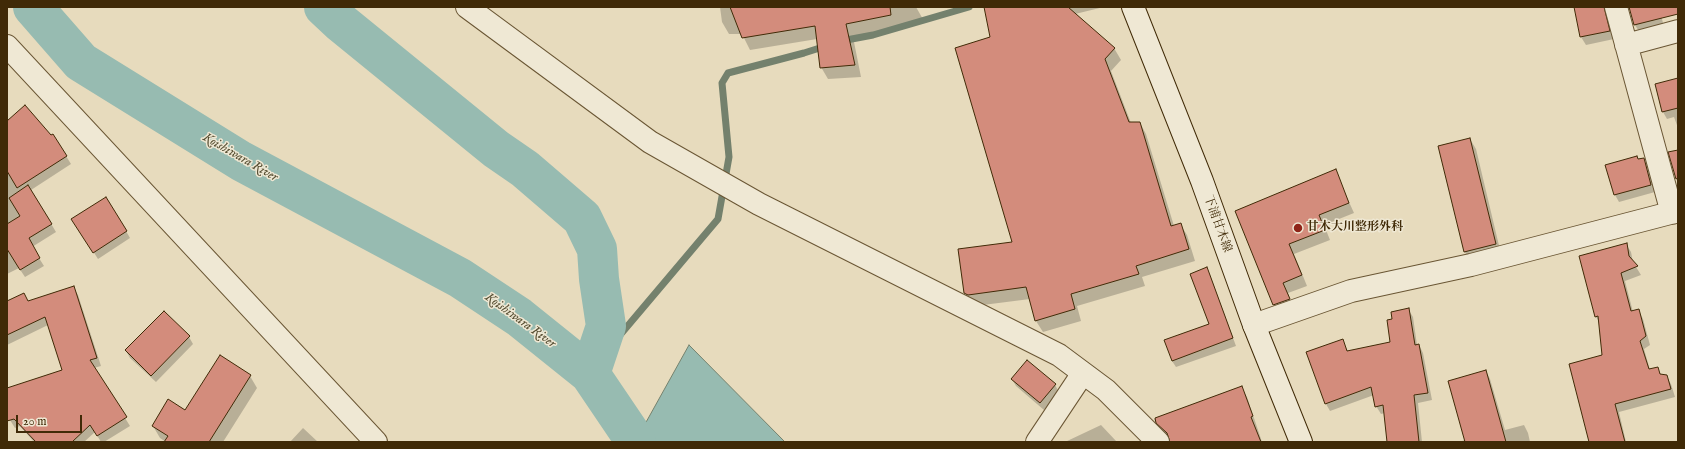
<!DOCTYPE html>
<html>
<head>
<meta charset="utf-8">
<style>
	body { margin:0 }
	#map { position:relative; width:1685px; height:449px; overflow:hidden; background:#e7dbbd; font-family:"IM FELL English",serif }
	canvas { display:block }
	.frame { position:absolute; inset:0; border:8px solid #402a07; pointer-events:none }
	.scale { position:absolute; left:16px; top:415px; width:66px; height:18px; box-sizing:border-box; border:2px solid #402a07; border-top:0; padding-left:5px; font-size:12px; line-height:14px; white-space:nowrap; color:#402a07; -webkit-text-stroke:3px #efe8d4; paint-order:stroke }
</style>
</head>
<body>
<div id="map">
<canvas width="1685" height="449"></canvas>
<div class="frame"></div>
<div class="scale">20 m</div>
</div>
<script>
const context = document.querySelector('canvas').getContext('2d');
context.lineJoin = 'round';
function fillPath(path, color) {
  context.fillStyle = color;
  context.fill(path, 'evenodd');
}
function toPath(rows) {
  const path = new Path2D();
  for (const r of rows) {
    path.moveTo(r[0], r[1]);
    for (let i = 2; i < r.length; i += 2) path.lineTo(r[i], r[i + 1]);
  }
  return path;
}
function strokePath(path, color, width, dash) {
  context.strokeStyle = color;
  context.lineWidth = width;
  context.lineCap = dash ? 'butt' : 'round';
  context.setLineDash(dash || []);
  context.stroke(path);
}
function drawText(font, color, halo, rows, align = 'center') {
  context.font = font + ' "IM FELL English","Noto Serif JP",serif';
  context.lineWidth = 3;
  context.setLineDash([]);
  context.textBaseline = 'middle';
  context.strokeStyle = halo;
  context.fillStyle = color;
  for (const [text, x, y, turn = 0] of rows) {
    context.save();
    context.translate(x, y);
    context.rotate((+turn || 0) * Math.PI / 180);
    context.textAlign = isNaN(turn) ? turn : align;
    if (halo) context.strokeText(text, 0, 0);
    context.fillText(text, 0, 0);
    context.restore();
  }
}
const water = toPath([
	[689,345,785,442,635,442,689,345]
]);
const shadow = toPath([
	[720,7,916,7,924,21,853,37,861,77,828,79,821,67,817,39,750,50,742,34,729,34,722,22],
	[985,7,1104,7,1075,14,1114,48,1121,60,1111,71,1131,123,1140,123,1146,134,1174,226,1180,224,1187,235,1195,261,1142,277,1145,286,1077,306,1081,321,1043,332,1036,321,1030,299,975,306,971,305,965,293,1013,242,991,38],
	[1575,7,1611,7,1614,39,1586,45,1581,37],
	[1630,7,1659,7,1664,27,1640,33,1635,25],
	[1678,79,1678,128,1674,117,1667,119,1663,112,1656,85],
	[7,119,66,156,71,164,31,190,56,232,32,247,44,266,25,277,19,268,7,274],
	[1470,139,1476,149,1501,254,1470,262,1465,252],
	[1644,159,1648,166,1655,192,1619,202,1615,195,1606,166],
	[1335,171,1354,213,1324,225,1330,240,1294,254,1307,286,1288,293,1294,309,1280,314,1274,305,1236,211],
	[77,226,126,231,130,238,98,259],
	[1626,244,1631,252,1633,262,1641,275,1625,281,1633,312,1639,311,1643,319,1650,345,1644,349,1650,370,1657,368,1661,375,1666,376,1671,384,1675,397,1619,412,1626,442,1590,442,1603,356,1600,323,1596,317,1580,256],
	[1206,269,1210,275,1236,346,1176,367,1172,361,1210,325],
	[73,287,78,295,101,366,94,368,130,426,104,442,101,442,95,432,84,442,34,442,20,426,15,428,10,420,7,410,7,389,63,371,48,325,7,345,7,302,28,302],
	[1408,309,1413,317,1417,345,1419,345,1423,353,1432,400,1418,403,1422,442,1388,442,1385,413,1381,414,1376,406,1374,395,1330,411,1326,404,1308,353,1342,340,1348,351,1392,343,1393,320],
	[164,312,189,337,193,344,156,382,130,358,126,351],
	[1486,371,1490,379,1505,430,1524,425,1528,433,1530,442,1459,442,1465,440],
	[250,376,257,388,223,442,166,442,160,438,153,426,185,411],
	[1012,379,1055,385,1059,392,1044,410,1016,386],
	[1242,388,1247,397,1262,442,1172,442,1159,428,1154,419],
	[1101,425,1117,442,1065,442],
	[303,428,318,442,290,442]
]);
const stream = toPath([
	[841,41,873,35,969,7],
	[590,374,620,335,718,219,729,157,722,83,728,73,804,53,826,46]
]);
const river = toPath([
	[33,7,81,62,241,161,460,278,519,317,590,374,636,442],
	[324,7,340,22,496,149,525,169,582,218,597,249,599,279,606,326,590,374]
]);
const building = toPath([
	[730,7,890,7,891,15,846,24,855,65,820,68,815,26,742,38,730,7],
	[984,7,1068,7,1115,48,1105,59,1129,122,1140,122,1171,226,1181,223,1189,249,1136,266,1139,274,1071,294,1075,309,1035,321,1026,287,968,295,964,293,958,249,1012,242,955,48,990,37,984,7],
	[1574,7,1604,7,1610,31,1580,37,1574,7],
	[1629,7,1678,7,1678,14,1634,25,1629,7],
	[1678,78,1678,108,1662,112,1655,84,1678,78],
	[25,105,51,135,53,134,67,156,17,188,7,171,7,121,25,105],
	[1470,138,1496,244,1464,252,1438,146,1470,138],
	[1678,150,1678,178,1676,179,1668,152,1678,150],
	[1637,156,1638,159,1644,158,1651,185,1614,195,1605,165,1637,156],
	[1336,169,1349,203,1319,215,1325,230,1289,244,1302,275,1283,283,1290,299,1273,305,1235,211,1336,169],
	[28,185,52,224,29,238,40,258,20,270,7,249,7,224,20,216,9,198,28,185],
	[106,197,127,231,93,253,71,219,106,197],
	[1627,243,1629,256,1638,266,1621,273,1631,311,1639,309,1646,336,1640,341,1649,369,1658,367,1660,374,1667,375,1671,389,1615,404,1625,442,1589,442,1569,364,1602,355,1598,316,1595,317,1579,256,1627,243],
	[1207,267,1233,338,1172,361,1164,340,1209,324,1190,274,1207,267],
	[74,286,97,358,90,360,127,417,97,436,90,425,72,442,36,442,14,419,7,421,7,388,62,370,45,317,7,335,7,301,24,293,28,301,74,286],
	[1409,308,1415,345,1419,344,1428,393,1414,395,1419,442,1387,442,1383,405,1375,407,1371,387,1325,404,1306,352,1343,339,1347,351,1390,342,1387,320,1392,319,1391,312,1409,308],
	[164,311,190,336,151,376,125,350,164,311],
	[220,355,251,375,209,442,164,442,168,436,152,426,168,399,185,410,220,355],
	[1027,360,1056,384,1040,403,1011,379,1027,360],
	[1486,370,1506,442,1465,442,1448,381,1486,370],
	[1242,386,1253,416,1251,417,1261,442,1170,442,1167,433,1156,423,1155,418,1242,386]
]);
const minor = toPath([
	[467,7,650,142,759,204,1059,355,1106,390,1158,442],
	[1616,7,1672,213],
	[1626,45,1678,31],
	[1254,325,1351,291,1471,265,1678,211],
	[1037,442,1083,373]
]);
const tertiary = toPath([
	[7,46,376,442]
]);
const secondary = toPath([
	[1133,7,1202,181,1254,325,1301,442]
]);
const markers = [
	[1298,228,5,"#8f2418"]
];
const streetNames = [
	["下浦甘木線",1217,224,70]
];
const poiNames = [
	["甘木大川整形外科",1307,228]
];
const waterNames = [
	["Koishiwara River",240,158,30],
	["Koishiwara River",520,321,36]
];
fillPath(water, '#97bbb1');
strokePath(water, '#74816d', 1);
fillPath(shadow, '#0003');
strokePath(stream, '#74816d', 7);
strokePath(river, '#97bbb1', 40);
fillPath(building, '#d38c7c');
strokePath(building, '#402a07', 1);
strokePath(minor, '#6a5634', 24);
strokePath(tertiary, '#6a5634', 24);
strokePath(secondary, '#402a07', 24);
strokePath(minor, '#efe8d4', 22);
strokePath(tertiary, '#efe8d4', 22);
strokePath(secondary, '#efe8d4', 22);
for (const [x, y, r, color] of markers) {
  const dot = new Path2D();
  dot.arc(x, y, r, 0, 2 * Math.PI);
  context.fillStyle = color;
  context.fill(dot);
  strokePath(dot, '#efe8d4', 1.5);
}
drawText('12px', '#402a07', '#efe8d4', streetNames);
drawText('bold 12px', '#402a07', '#efe8d4', poiNames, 'left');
drawText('italic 13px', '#564e32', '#efe8d4', waterNames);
</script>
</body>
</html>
